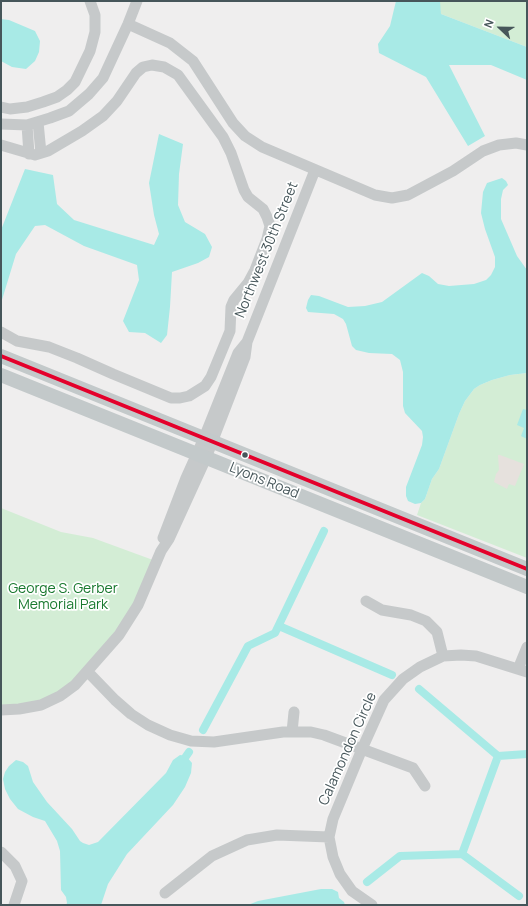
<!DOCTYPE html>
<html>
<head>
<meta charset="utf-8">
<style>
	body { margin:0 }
	#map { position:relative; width:528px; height:906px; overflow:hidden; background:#efeeee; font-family:Manrope,sans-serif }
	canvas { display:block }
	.frame { position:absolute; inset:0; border:2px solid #46565a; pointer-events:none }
	.north { position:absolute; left:480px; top:8px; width:40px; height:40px; -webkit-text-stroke:3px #fff; paint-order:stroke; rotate:292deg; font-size:11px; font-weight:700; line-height:16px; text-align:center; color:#46565a }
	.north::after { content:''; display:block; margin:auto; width:14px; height:18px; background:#46565a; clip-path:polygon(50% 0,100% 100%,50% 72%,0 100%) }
</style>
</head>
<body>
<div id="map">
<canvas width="528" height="906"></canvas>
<div class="frame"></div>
<div class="north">N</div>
</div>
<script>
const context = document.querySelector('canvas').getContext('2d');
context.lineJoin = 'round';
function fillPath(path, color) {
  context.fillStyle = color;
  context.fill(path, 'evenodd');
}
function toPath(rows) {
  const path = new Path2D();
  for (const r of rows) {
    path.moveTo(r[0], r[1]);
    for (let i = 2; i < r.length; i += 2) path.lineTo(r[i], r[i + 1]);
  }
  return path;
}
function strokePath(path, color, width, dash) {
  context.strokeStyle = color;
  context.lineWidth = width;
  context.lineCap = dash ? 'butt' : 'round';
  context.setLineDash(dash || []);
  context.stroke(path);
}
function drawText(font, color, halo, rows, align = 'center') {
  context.font = font + ' Manrope,sans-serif';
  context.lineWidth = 3.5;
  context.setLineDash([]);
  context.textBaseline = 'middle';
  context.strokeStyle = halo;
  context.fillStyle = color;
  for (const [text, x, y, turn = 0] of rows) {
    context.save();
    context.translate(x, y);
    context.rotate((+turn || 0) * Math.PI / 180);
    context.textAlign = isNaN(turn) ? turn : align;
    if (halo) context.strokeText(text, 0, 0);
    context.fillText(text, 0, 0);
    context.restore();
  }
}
const green = toPath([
	[439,1,527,1,527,47,441,14],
	[527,373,527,558,417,515,421,503,425,499,432,479,439,469,459,414,465,401,474,389,480,385,492,380,510,375],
	[1,508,61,532,93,538,153,560,131,609,104,647,62,694,3,710,1,709]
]);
const sand = toPath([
	[498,455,500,455,524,464,515,486,509,484,507,489,494,482,496,474,499,470]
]);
const water = toPath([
	[396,1,440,1,441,14,527,47,527,80,491,65,449,65,485,136,468,146,426,77,379,53,378,44,390,26],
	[1,19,9,20,35,31,40,41,39,52,35,61,26,69,12,67,1,61],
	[159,134,183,144,179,174,178,205,185,222,205,234,212,247,209,257,198,263,172,272,170,307,167,335,161,343,145,333,129,332,123,321,139,280,137,265,84,246,45,225,35,226,16,254,1,303,1,230,25,169,53,175,57,204,74,220,154,245,159,234,154,215,149,183],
	[502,178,506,181,508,185,503,190,501,199,501,219,517,256,527,270,527,373,510,375,492,380,480,385,474,389,465,401,459,414,439,469,432,479,425,499,421,503,415,504,408,501,406,496,406,487,422,445,423,437,422,431,405,413,403,406,403,372,400,360,392,354,369,353,356,350,352,346,346,324,343,319,334,314,308,312,306,308,308,300,311,295,319,296,348,307,365,306,382,302,422,273,429,276,438,284,449,286,474,284,486,280,491,275,495,267,495,257,485,229,481,213,483,192,487,183],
	[523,409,527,410,527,439,521,436,524,428,517,425],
	[180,755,186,756,192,763,191,773,185,787,173,805,127,854,108,884,101,905,66,905,67,903,66,897,61,890,60,851,57,841,45,821,33,817,18,809,10,799,5,789,3,779,5,772,9,766,16,760,23,762,28,766,33,782,47,802,72,829,80,841,83,843,89,845,98,842,166,773,173,760],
	[321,889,332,889,338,892,339,898,344,902,345,905,248,905,258,901]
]);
const canal = toPath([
	[279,626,392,675],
	[419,689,498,756],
	[203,730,248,646,275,633,324,531],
	[180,765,189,752],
	[462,854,519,896],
	[367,882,400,856,462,854,498,756,527,754]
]);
const minor = toPath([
	[128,24,170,43,193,61,233,123,245,136,262,147,375,195,392,198,408,195,453,171,483,151,499,145,516,143,527,145],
	[1,107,10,109,27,107,43,102,57,97,67,90,75,82,90,51,95,32,95,15,90,1],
	[38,122,41,153],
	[1,124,27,125,50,118,69,111,89,94,103,78,128,24,137,1],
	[27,125,29,154],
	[1,145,35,155,48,151,82,131,103,116,117,101,136,73,143,67,152,65,164,67,178,75,223,137,231,153,244,190,248,197,263,209,267,217,270,226,267,239,255,270,248,283,234,300,231,307,230,331,211,377,205,386,189,396,180,398,171,398,113,374,77,358,49,347,17,341,1,332],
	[163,538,186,478,204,438,238,353,247,342,315,170],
	[366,601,382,610,411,615,426,621,437,632,443,656],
	[518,669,527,647],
	[88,672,115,700,131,714,148,725,170,735,191,741,214,742,283,732,311,732,324,735,413,768,425,786],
	[1,710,19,709,41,705,60,696,75,685,119,635,138,605,161,551,169,539,206,458,245,357,247,342],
	[292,732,294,712],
	[1,852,15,866,22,881,14,905],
	[165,893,212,856,247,840,277,835,329,837],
	[372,905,352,891,340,874,333,857,329,837,333,819,362,749,384,700,403,679,420,667,443,656,461,655,476,656,527,672]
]);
const major = toPath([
	[1,356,527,569],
	[1,375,527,587]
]);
const bus1 = toPath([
	[1,356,527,569]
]);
const markers = [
	[245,455,3.5,"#46565a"]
];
const streetNames = [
	["Northwest 30th Street",267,250,-68],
	["Lyons Road",264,481,22],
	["Calamondon Circle",348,749,-66]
];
const parkNames = [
	["George S. Gerber",63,589],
	["Memorial Park",63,605]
];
fillPath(green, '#d3edd5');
fillPath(sand, '#e6e1dd');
fillPath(water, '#a8eae6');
strokePath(canal, '#a8eae6', 8);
strokePath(minor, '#c6c9ca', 11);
strokePath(major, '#c3c9ca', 14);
strokePath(bus1, '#e4002b', 4);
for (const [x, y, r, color] of markers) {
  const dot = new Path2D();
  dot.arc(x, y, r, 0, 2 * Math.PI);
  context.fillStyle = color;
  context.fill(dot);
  strokePath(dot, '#fff', 1.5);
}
drawText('14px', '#46565a', '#fff', streetNames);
drawText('14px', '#19792f', '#fff', parkNames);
</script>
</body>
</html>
